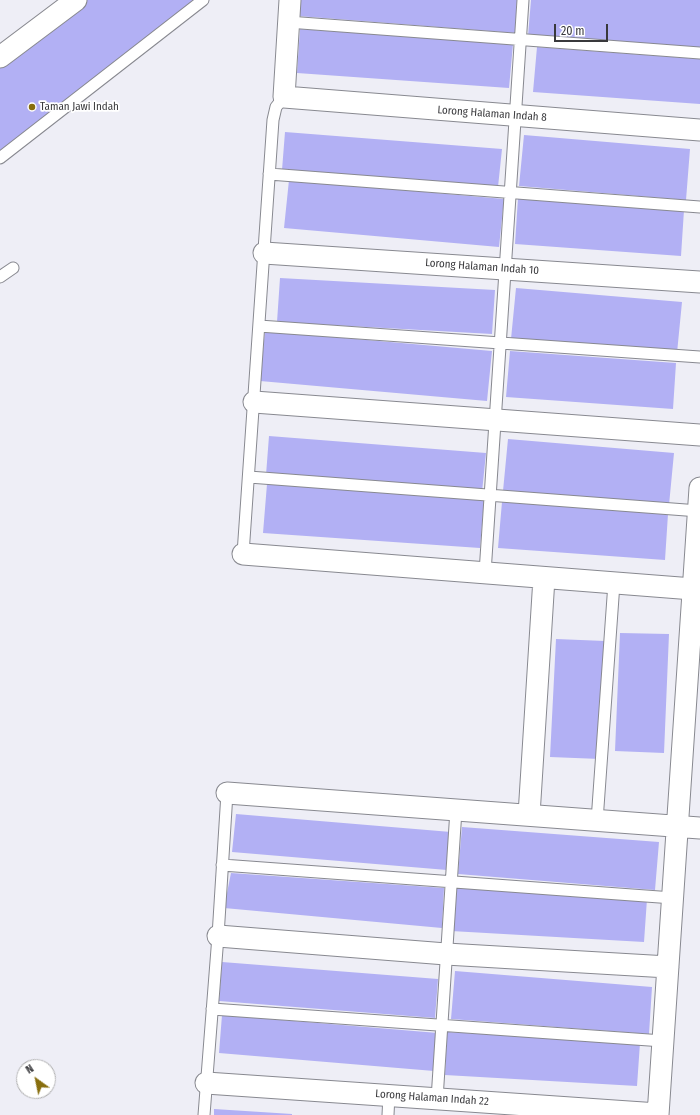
<!DOCTYPE html>
<html>
<head>
<meta charset="utf-8">
<style>
	body { margin:0 }
	#map { position:relative; width:700px; height:1115px; overflow:hidden; background:#eeeef6; font-family:"Fira Sans Condensed",sans-serif }
	canvas { display:block }
	.north { position:absolute; left:16px; top:1059px; width:40px; height:40px; box-sizing:border-box; background:#fff; border:1px solid #b0b0b1; border-radius:50%; rotate:327deg; font-size:11px; font-weight:700; line-height:16px; text-align:center; color:#39393c }
	.north::after { content:''; display:block; margin:auto; width:14px; height:18px; background:#886e0e; clip-path:polygon(50% 0,100% 100%,50% 72%,0 100%) }
	.scale { position:absolute; left:554px; top:24px; width:54px; height:18px; box-sizing:border-box; border:2px solid #39393c; border-top:0; padding-left:5px; font-size:12px; line-height:14px; white-space:nowrap; color:#39393c; -webkit-text-stroke:3px #fff; paint-order:stroke }
</style>
</head>
<body>
<div id="map">
<canvas width="700" height="1115"></canvas>
<div class="north">N</div>
<div class="scale">20 m</div>
</div>
<script>
const context = document.querySelector('canvas').getContext('2d');
context.lineJoin = 'round';
function fillPath(path, color) {
  context.fillStyle = color;
  context.fill(path, 'evenodd');
}
function toPath(rows) {
  const path = new Path2D();
  for (const r of rows) {
    path.moveTo(r[0], r[1]);
    for (let i = 2; i < r.length; i += 2) path.lineTo(r[i], r[i + 1]);
  }
  return path;
}
function strokePath(path, color, width, dash) {
  context.strokeStyle = color;
  context.lineWidth = width;
  context.lineCap = dash ? 'butt' : 'round';
  context.setLineDash(dash || []);
  context.stroke(path);
}
function drawText(font, color, halo, rows, align = 'center') {
  context.font = font + ' "Fira Sans Condensed",sans-serif';
  context.lineWidth = 3.5;
  context.setLineDash([]);
  context.textBaseline = 'middle';
  context.strokeStyle = halo;
  context.fillStyle = color;
  for (const [text, x, y, turn = 0] of rows) {
    context.save();
    context.translate(x, y);
    context.rotate((+turn || 0) * Math.PI / 180);
    context.textAlign = isNaN(turn) ? turn : align;
    if (halo) context.strokeText(text, 0, 0);
    context.fillText(text, 0, 0);
    context.restore();
  }
}
const building = toPath([
	[76,0,203,0,0,158,0,57],
	[300,0,517,0,515,33,298,16],
	[531,0,700,0,700,48,528,36],
	[300,29,513,44,509,88,297,73],
	[537,47,700,59,700,104,533,92],
	[285,132,502,149,498,187,282,170],
	[524,135,690,149,686,200,519,186],
	[289,180,504,199,499,247,284,228],
	[518,198,684,210,681,256,515,244],
	[280,278,495,290,492,334,277,322],
	[516,288,682,302,677,353,511,339],
	[265,331,492,351,487,401,260,381],
	[510,351,676,363,673,409,506,397],
	[269,436,486,453,482,492,266,475],
	[508,439,674,453,669,505,503,491],
	[267,484,484,500,480,548,263,533],
	[502,502,668,514,665,560,498,548],
	[620,633,669,634,664,753,615,751],
	[556,639,605,641,600,759,550,757],
	[236,814,451,832,447,870,232,852],
	[462,827,659,842,655,890,458,874],
	[231,873,444,888,442,928,224,908],
	[454,888,647,899,644,942,451,931],
	[222,962,438,979,435,1018,219,1001],
	[455,971,652,987,649,1034,451,1019],
	[222,1015,438,1033,434,1071,219,1053],
	[447,1032,640,1043,637,1086,445,1075],
	[214,1109,292,1114,292,1115,214,1115]
]);
const lane = toPath([
	[288,22,700,53],
	[0,158,203,0],
	[269,174,700,207],
	[0,277,13,268],
	[259,326,700,357],
	[249,477,699,511],
	[243,554,273,120,276,107,284,97],
	[485,573,523,0],
	[597,821,614,583],
	[222,865,673,898],
	[212,1009,663,1041],
	[437,1099,456,810],
	[204,1115,218,936,227,793],
	[388,1115,389,1095]
]);
const street = toPath([
	[290,0,284,97,700,130],
	[0,57,76,0],
	[264,253,700,282],
	[254,402,700,435],
	[243,554,693,589],
	[227,793,700,828],
	[529,815,544,578],
	[218,936,446,954,668,967],
	[206,1083,658,1114],
	[658,1115,700,488]
]);
const markers = [
	[32,107,4,"#886e0e"]
];
const poiNames = [
	["Taman Jawi Indah",40,107]
];
const streetNames = [
	["Lorong Halaman Indah 8",492,114,4],
	["Lorong Halaman Indah 10",482,267,4],
	["Lorong Halaman Indah 22",432,1098,4]
];
fillPath(building, '#b2b0f4');
strokePath(lane, '#888990', 13);
strokePath(street, '#888990', 23);
strokePath(lane, '#fff', 11);
strokePath(street, '#fff', 21);
for (const [x, y, r, color] of markers) {
  const dot = new Path2D();
  dot.arc(x, y, r, 0, 2 * Math.PI);
  context.fillStyle = color;
  context.fill(dot);
  strokePath(dot, '#fff', 1.5);
}
drawText('11px', '#39393c', '#fff', poiNames, 'left');
drawText('11px', '#39393c', '#fff', streetNames);
</script>
</body>
</html>
